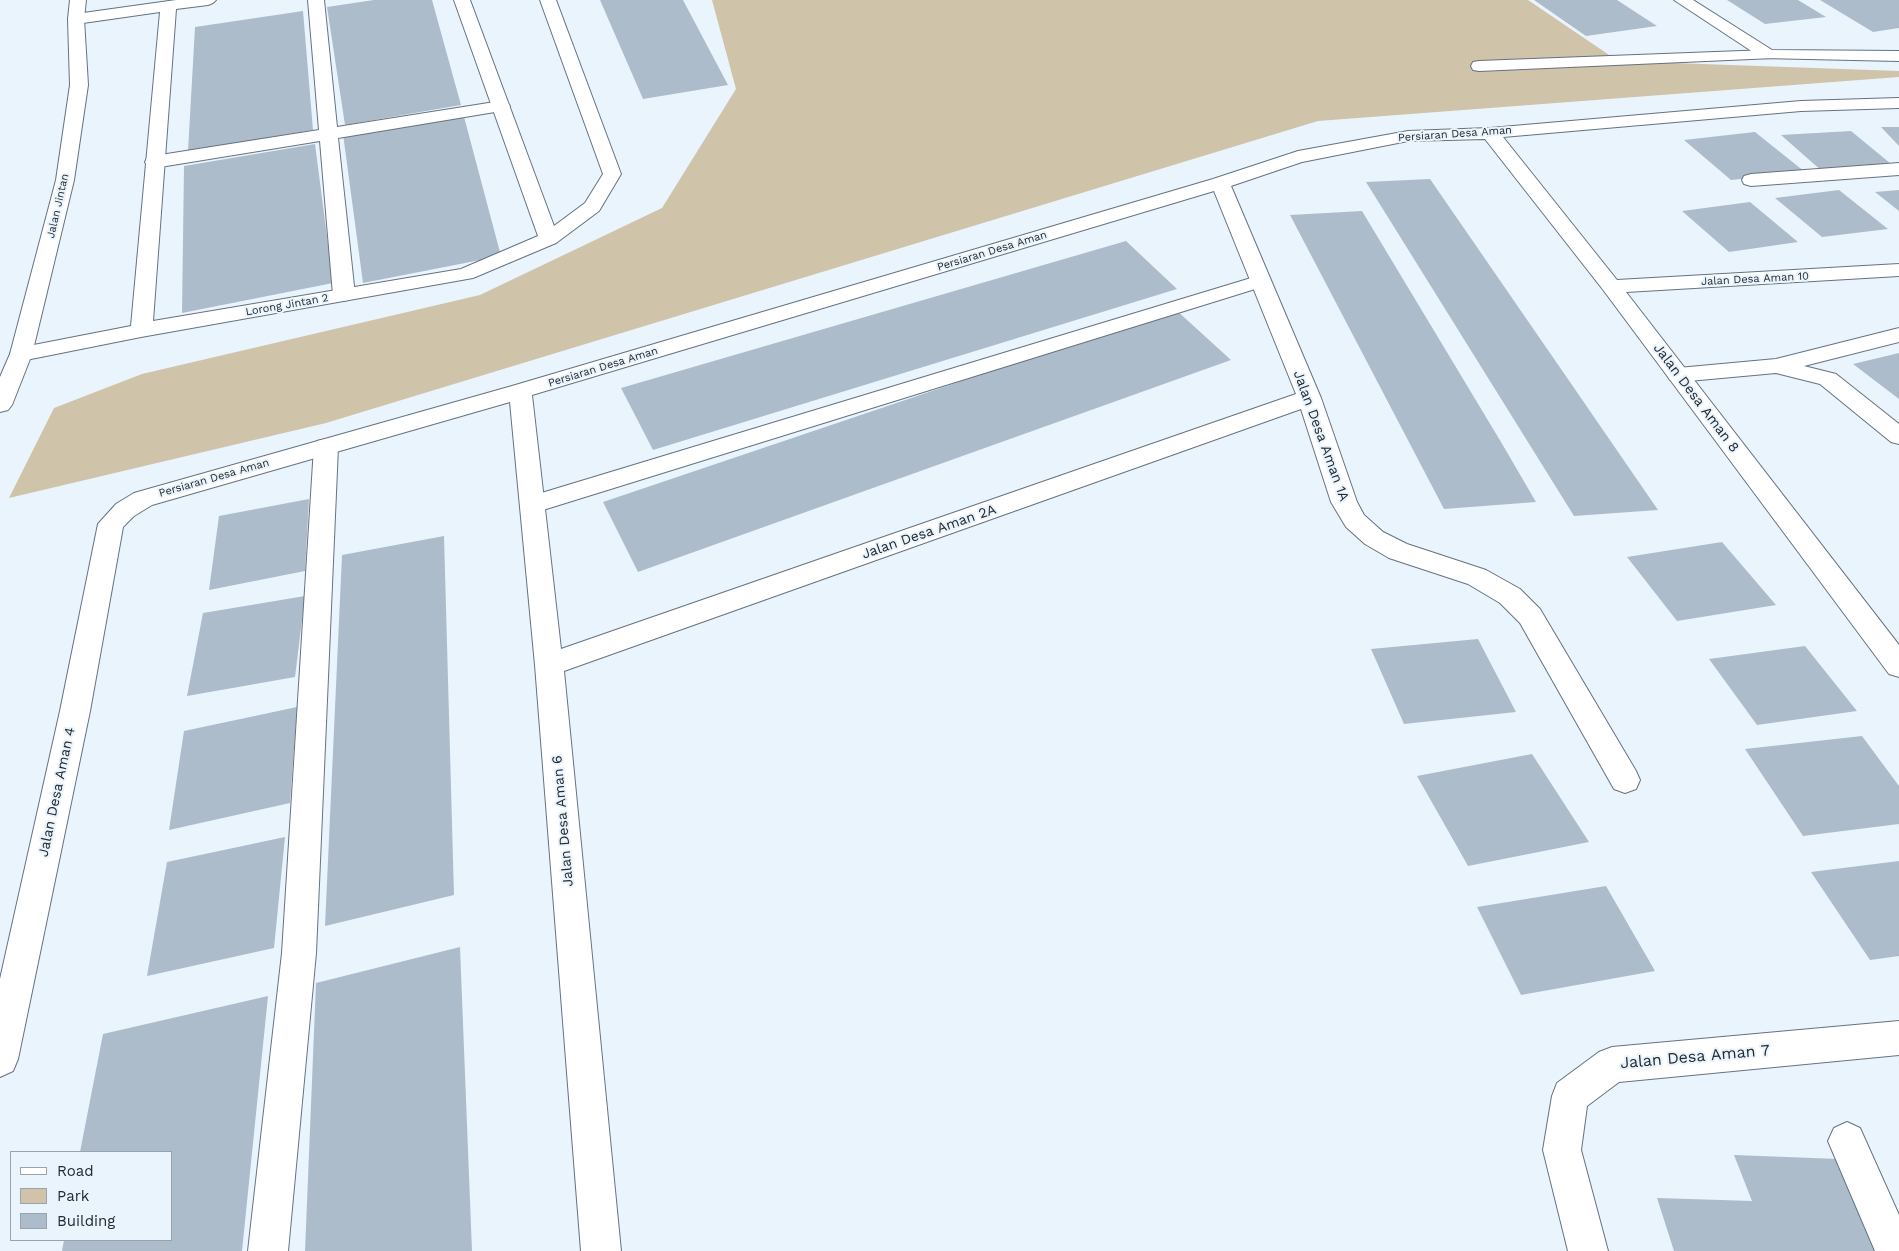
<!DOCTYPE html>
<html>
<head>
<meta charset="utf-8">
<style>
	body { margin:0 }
	#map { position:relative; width:1899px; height:1251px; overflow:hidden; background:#eaf4fd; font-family:"Work Sans",sans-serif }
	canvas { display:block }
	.legend { position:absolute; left:10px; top:1151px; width:162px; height:90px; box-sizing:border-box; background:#eaf4fd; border:1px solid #9aa3ab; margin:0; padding:6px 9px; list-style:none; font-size:15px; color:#23292f }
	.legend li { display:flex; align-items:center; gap:10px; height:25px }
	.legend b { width:25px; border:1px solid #9aa3ab }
</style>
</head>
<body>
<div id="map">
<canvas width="1899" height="1251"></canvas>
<ul class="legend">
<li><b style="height:6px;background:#fff"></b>Road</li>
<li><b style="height:14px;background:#cfc3a9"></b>Park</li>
<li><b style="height:14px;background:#adbccb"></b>Building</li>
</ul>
</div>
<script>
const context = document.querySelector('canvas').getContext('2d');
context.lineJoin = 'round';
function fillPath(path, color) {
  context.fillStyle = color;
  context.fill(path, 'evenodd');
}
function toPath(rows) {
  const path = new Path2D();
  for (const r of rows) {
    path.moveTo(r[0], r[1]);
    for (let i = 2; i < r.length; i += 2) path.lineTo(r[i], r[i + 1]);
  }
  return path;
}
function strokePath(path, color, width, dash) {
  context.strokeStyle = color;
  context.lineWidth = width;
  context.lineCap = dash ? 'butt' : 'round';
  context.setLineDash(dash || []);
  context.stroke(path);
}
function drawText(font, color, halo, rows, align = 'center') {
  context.font = font + ' "Work Sans",sans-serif';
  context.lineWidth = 4;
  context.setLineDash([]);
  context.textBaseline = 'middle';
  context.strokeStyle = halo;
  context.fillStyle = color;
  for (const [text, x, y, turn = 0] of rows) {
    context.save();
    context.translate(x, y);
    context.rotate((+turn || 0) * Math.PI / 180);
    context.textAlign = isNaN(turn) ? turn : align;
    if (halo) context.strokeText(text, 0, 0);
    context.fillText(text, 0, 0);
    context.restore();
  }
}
const green = toPath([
	[712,0,1528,0,1618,61,1899,71,1899,77,1318,121,326,423,9,498,54,408,142,374,480,295,662,208,736,89]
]);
const building = toPath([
	[374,0,432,0,461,105,345,125,327,7],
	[600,0,683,0,728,85,643,99],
	[1534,0,1617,0,1657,26,1586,36],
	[1727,0,1798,0,1826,17,1765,24],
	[1820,0,1899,0,1899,28,1873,32],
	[303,11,313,130,188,151,195,27],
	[463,113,501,256,363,283,343,134],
	[1881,127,1899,127,1899,146],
	[1851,131,1896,168,1823,172,1781,135],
	[1755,132,1805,172,1731,180,1684,140],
	[315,144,333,283,182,313,184,166],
	[1430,179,1561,369,1658,510,1574,516,1366,182],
	[1839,190,1888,229,1822,237,1775,198],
	[1899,190,1899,211,1875,192],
	[1750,202,1798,242,1729,252,1682,211],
	[1362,211,1501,442,1536,502,1444,509,1290,215],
	[1126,241,1177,289,653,450,621,388],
	[1175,309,1231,360,638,572,603,502],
	[1899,353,1899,399,1853,364],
	[309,499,305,571,209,590,219,516],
	[444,536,454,895,325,926,342,555],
	[1722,542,1776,605,1677,621,1627,557],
	[305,596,295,677,187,696,203,613],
	[1478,639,1516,712,1404,724,1371,649],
	[1805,646,1857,711,1757,725,1709,659],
	[297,707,290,803,169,830,184,731],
	[1862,736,1899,786,1899,824,1803,836,1745,749],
	[1532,754,1589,842,1468,866,1417,776],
	[285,837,274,948,147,976,167,862],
	[1899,861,1899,956,1870,960,1811,872],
	[1606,886,1655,971,1521,995,1477,907],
	[460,947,472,1251,305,1251,316,983],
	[268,996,242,1251,62,1251,64,1240,171,1240,171,1152,80,1152,103,1034],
	[1734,1155,1839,1159,1879,1251,1674,1251,1657,1198,1752,1201]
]);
const service = toPath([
	[308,0,324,0,337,127,501,101,507,102,510,106,507,110,501,111,338,138,355,295,351,299,344,301,337,299,333,295,320,141,154,168,147,166,145,162,147,158,154,156,319,130,308,0],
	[1768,50,1774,52,1776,55,1774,58,1479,71,1473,70,1471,66,1473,62,1479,61,1768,50],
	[1899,163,1899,175,1751,186,1744,184,1742,180,1744,176,1751,174,1899,163],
	[1261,275,1268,277,1271,281,1268,285,543,510,534,513,525,510,521,504,525,498,1261,275],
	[1899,328,1899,342,1804,366,1836,374,1899,424,1899,444,1891,442,1820,384,1776,373,1678,382,1670,380,1667,375,1670,370,1678,368,1776,359,1899,328],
	[326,439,335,441,338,447,316,953,288,1251,248,1251,282,953,314,447,317,441,326,439],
	[1847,1122,1860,1128,1899,1215,1899,1251,1875,1251,1828,1141,1834,1128,1847,1122]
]);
const minor = toPath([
	[176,0,216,0,213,3,208,5,176,9,153,321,461,269,538,236,454,0,470,0,554,226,585,203,603,174,540,0,556,0,621,174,599,211,556,243,473,278,141,337,21,361,13,359,10,354,13,349,131,326,160,12,76,24,70,22,68,19,70,16,76,14,176,0],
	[1674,0,1693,0,1772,50,1899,51,1899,61,1762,58,1674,0],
	[1899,98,1899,108,1801,111,1503,137,1617,280,1899,264,1899,276,1626,292,1899,645,1899,677,1889,674,1604,291,1485,139,1408,141,1302,162,1231,186,1321,398,1357,502,1364,515,1383,532,1407,544,1486,570,1520,589,1540,609,1636,771,1640,780,1636,789,1625,793,1614,789,1520,623,1500,603,1468,584,1389,558,1365,544,1346,527,1331,502,1301,409,564,671,621,1251,581,1251,535,665,510,402,152,505,134,516,123,527,90,711,18,1059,13,1071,0,1077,0,979,60,711,98,524,116,504,134,493,512,386,1213,179,1298,151,1408,131,1490,128,1801,101,1899,98],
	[1214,191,1296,394,561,649,532,395,1214,191],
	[1899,1021,1899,1055,1619,1082,1587,1106,1581,1150,1608,1251,1568,1251,1543,1150,1552,1096,1557,1083,1599,1052,1612,1047,1899,1021]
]);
const tertiary = toPath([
	[70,0,86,0,84,19,88,85,74,180,32,354,12,405,8,410,0,412,0,377,10,354,56,180,70,85,68,19,70,0]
]);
const farStreetnames = [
	["Persiaran Desa Aman",1455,134,-4],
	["Jalan Jintan",58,206,-77],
	["Persiaran Desa Aman",992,251,-17],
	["Jalan Desa Aman 10",1755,279,-3],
	["Lorong Jintan 2",287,305,-10],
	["Persiaran Desa Aman",603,367,-17],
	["Persiaran Desa Aman",214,478,-16]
];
const streetNames = [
	["Jalan Desa Aman 8",1696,398,53],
	["Jalan Desa Aman 1A",1321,436,70],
	["Jalan Desa Aman 2A",929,532,-19],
	["Jalan Desa Aman 4",57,792,-78],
	["Jalan Desa Aman 6",563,821,-95]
];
const nearStreetnames = [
	["Jalan Desa Aman 7",1695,1057,-5]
];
fillPath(green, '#cfc3a9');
fillPath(building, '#adbccb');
strokePath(service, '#657280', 2);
strokePath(minor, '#657280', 2);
strokePath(tertiary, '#657280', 2);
fillPath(service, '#fff');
fillPath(minor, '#fff');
fillPath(tertiary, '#fff');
drawText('11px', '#23292f', '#eaf4fd', farStreetnames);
drawText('14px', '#23292f', '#eaf4fd', streetNames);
drawText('16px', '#23292f', '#eaf4fd', nearStreetnames);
</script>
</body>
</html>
